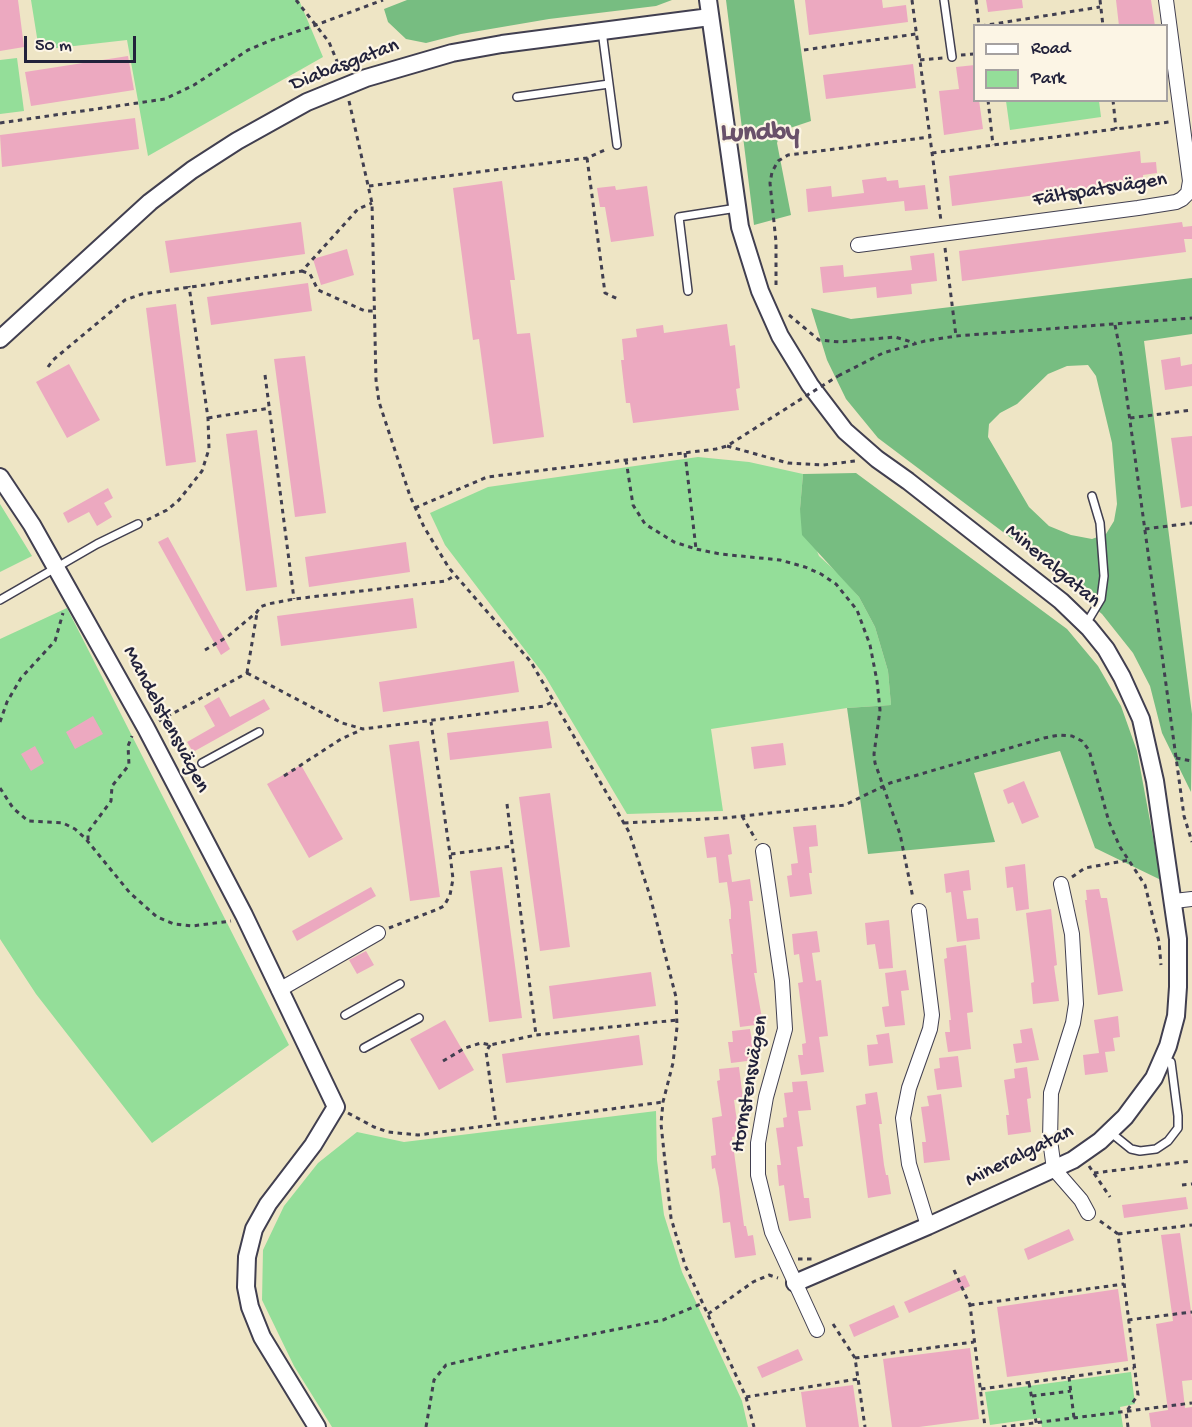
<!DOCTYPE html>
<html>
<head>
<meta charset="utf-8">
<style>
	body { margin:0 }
	#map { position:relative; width:1192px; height:1427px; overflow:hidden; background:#eee5c5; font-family:"Gochi Hand",sans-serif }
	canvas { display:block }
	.legend { position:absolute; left:973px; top:24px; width:195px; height:78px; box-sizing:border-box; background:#fcf5e5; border:2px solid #a5a1a1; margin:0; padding:8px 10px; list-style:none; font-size:18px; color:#22223b }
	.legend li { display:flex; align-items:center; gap:12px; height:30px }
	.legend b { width:30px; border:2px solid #a5a1a1 }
	.scale { position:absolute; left:24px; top:36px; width:112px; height:27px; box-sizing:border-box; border:3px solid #22223b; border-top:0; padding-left:8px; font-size:18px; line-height:21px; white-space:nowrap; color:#22223b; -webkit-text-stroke:4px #fcf5e5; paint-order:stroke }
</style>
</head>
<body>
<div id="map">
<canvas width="1192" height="1427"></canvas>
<ul class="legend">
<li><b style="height:8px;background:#fff"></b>Road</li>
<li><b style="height:16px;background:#94de99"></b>Park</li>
</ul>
<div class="scale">50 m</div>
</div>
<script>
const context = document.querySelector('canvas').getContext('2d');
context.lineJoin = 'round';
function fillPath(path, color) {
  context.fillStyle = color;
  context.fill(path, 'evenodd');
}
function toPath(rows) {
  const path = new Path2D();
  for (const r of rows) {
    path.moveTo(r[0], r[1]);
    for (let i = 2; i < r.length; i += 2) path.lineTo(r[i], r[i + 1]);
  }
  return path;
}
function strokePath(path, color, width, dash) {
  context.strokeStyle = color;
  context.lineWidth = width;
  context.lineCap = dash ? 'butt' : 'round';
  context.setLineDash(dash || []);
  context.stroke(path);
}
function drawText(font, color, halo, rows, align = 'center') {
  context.font = font + ' "Gochi Hand",sans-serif';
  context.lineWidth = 4.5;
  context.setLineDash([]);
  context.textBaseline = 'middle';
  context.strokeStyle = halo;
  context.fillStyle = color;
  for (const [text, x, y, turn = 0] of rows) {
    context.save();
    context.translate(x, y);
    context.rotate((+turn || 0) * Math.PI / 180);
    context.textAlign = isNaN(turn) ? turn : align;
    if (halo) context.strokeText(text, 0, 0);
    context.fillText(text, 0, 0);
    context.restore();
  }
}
const green = toPath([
	[31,0,299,0,323,57,148,156,127,40,39,50],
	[17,58,24,111,0,114,0,60],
	[1006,101,1099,101,1101,117,1010,130],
	[698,457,749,462,803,474,800,509,819,556,840,575,859,597,875,627,888,671,891,705,847,708,711,729,723,811,627,814,545,676,445,545,430,513,488,487],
	[0,504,32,556,0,572],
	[67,608,289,1045,152,1143,36,994,0,939,0,639],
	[656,1111,657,1160,664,1215,682,1272,742,1401,748,1427,332,1427,294,1366,262,1300,263,1250,284,1206,318,1163,357,1132,404,1142],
	[1131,1372,1135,1404,1120,1407,1123,1427,1042,1427,1040,1418,990,1425,985,1392]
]);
const forest = toPath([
	[407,0,672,0,656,6,549,19,461,34,426,43,406,39,388,22,384,9],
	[726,0,794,0,811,121,781,131,777,143,791,215,754,225],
	[1192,278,1192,334,1144,341,1192,714,1191,792,1162,733,1150,686,1133,653,1102,614,1015,541,878,438,846,399,827,360,811,308,851,319],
	[1088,365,1096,376,1112,443,1117,504,1114,521,1106,534,1092,539,1071,535,1049,526,1029,507,988,437,989,424,1000,413,1017,404,1048,374,1067,366],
	[856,473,1067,629,1098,666,1121,706,1137,751,1161,880,1095,848,1060,751,974,773,995,842,868,854,847,708,891,705,888,671,875,627,859,597,802,535,800,509,803,474]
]);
const building = toPath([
	[0,0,18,0,24,47,0,51],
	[805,0,882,0,883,8,906,5,908,22,809,35],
	[986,0,1022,0,1023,8,988,12],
	[1116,0,1151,0,1155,26,1119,26],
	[128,56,134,90,31,106,25,72],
	[913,64,916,88,826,99,823,75],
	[975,65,975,100,979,100,983,129,944,135,939,91,959,89,956,67],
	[135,118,139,149,2,167,0,135],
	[1140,151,1141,163,1156,162,1157,173,1143,175,1143,181,952,206,949,176],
	[886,177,887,181,898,180,899,188,925,185,928,209,905,211,904,201,808,212,806,189,831,186,832,197,864,193,862,180],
	[502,181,515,280,510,280,517,334,530,333,544,437,493,444,479,339,473,340,453,188],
	[615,186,616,190,647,186,654,236,611,242,605,207,600,207,597,188],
	[301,222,305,254,170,273,165,241],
	[1182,222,1183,227,1192,226,1192,239,1184,239,1186,252,962,281,959,251],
	[347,249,354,275,321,285,313,259],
	[934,253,937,281,911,284,912,294,877,298,876,287,823,293,820,267,843,265,844,277,912,270,910,256],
	[308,283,312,311,211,325,207,297],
	[176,304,196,462,166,466,146,308],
	[727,324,730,346,735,345,740,388,736,389,739,410,633,423,630,403,626,403,621,360,624,360,622,339,637,337,636,329,663,325,664,333],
	[305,356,326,513,295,517,274,359],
	[1180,357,1181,366,1192,364,1192,386,1165,390,1161,360],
	[69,364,100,420,67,438,36,382],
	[257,430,277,587,246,591,226,434],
	[1192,436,1192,506,1181,508,1171,438],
	[108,488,113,498,104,503,112,517,97,526,89,512,68,523,63,513],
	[168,537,230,649,221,655,158,542],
	[406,542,410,572,309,587,305,557],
	[413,598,417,628,281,646,277,616],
	[514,661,519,692,383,712,379,682],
	[219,697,230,717,264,699,270,709,193,752,187,742,215,726,204,706],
	[93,716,103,734,75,749,66,732],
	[548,721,552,748,450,760,447,733],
	[419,741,440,897,410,901,389,745],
	[783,743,786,765,754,769,751,747],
	[35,746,44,763,31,771,21,754],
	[301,765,343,839,309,858,267,784],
	[1024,781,1039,817,1022,824,1013,802,1008,804,1003,790],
	[550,793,570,947,540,951,519,797],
	[816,825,818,846,809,847,812,873,809,873,812,894,790,897,787,876,792,875,791,864,798,863,793,827],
	[729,834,732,854,728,855,732,882,750,879,753,901,749,901,757,973,754,973,763,1024,740,1027,731,954,733,954,729,919,731,919,731,910,727,882,719,883,716,857,707,858,704,837],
	[1025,864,1029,909,1016,911,1013,887,1007,888,1005,867],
	[502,867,522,1018,489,1022,470,871],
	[969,870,971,890,963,891,967,919,978,918,980,939,957,942,951,892,946,893,944,874],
	[371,887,376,896,297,941,292,931],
	[1099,889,1101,898,1107,898,1123,991,1098,995,1085,900,1087,900,1086,890],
	[1051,909,1057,965,1054,966,1059,1001,1033,1004,1031,983,1034,982,1026,913],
	[889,920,893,968,879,969,875,944,867,945,865,923],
	[817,931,820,952,812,953,816,981,821,980,828,1036,819,1037,824,1072,801,1075,798,1055,803,1055,802,1044,806,1043,798,983,803,982,799,954,794,955,792,934],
	[966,945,973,1012,967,1013,971,1049,948,1052,945,1032,950,1032,949,1020,951,1020,944,959,947,958,946,948],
	[366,951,374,965,357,974,349,960],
	[906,970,909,990,901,991,905,1025,885,1027,882,1007,889,1006,885,973],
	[651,972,656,1006,553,1019,549,986],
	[1118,1016,1120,1037,1113,1038,1115,1051,1105,1052,1108,1072,1085,1075,1083,1055,1099,1053,1094,1020],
	[445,1020,474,1070,439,1090,410,1039],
	[1032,1028,1039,1060,1016,1063,1013,1044,1022,1043,1020,1030],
	[750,1029,755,1060,731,1063,728,1042,733,1042,732,1031],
	[889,1033,893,1063,869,1066,867,1045,878,1044,876,1035],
	[639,1035,643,1065,506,1083,502,1054],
	[958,1056,962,1087,937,1090,934,1069,940,1068,939,1058],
	[739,1067,743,1099,734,1100,739,1136,732,1137,744,1226,746,1226,748,1236,753,1235,756,1255,735,1258,730,1222,723,1223,719,1188,715,1168,712,1169,711,1156,716,1155,712,1118,722,1116,717,1081,720,1080,719,1069],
	[1027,1067,1031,1098,1027,1099,1031,1132,1008,1135,1006,1115,1009,1115,1004,1080,1015,1078,1014,1069],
	[807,1081,811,1110,798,1111,803,1146,797,1147,804,1198,809,1198,811,1218,789,1221,784,1185,779,1186,777,1165,781,1165,776,1128,784,1127,783,1118,787,1117,784,1093,793,1092,792,1082],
	[877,1092,882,1124,879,1124,884,1165,886,1175,888,1175,891,1194,868,1198,856,1106,866,1104,865,1094],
	[941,1094,950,1160,924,1163,922,1142,926,1142,921,1107,929,1106,927,1096],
	[1186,1197,1188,1209,1124,1218,1122,1205],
	[1069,1229,1074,1240,1028,1260,1024,1249],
	[1180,1233,1192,1318,1192,1380,1182,1381,1185,1408,1192,1407,1192,1427,1151,1427,1149,1413,1168,1410,1156,1324,1173,1321,1161,1235],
	[965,1275,970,1286,909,1313,904,1302],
	[1118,1289,1128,1361,1007,1377,997,1307],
	[894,1305,899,1317,854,1337,849,1325],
	[970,1348,979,1419,919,1427,892,1427,883,1359],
	[798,1349,803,1360,762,1378,757,1367],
	[853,1385,859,1427,806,1427,801,1392]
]);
const path = toPath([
	[296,0,329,42,341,71],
	[912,0,941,221],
	[976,0,979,26],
	[1100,0,1103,26],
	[981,26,1100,7],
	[804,50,916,34],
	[961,55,974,54],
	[920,60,943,58],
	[988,100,993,145],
	[1113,100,1116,129],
	[349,101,372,203,376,380,379,402,410,496,424,527,449,568,531,662,629,832,650,896,676,997,677,1027,673,1063,663,1102,661,1124,671,1218,685,1265,746,1397,754,1427],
	[0,123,165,99,194,85,248,50,269,41,316,25,383,0],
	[932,153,1169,122],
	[587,158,605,293,618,299],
	[369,186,587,158,607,149],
	[945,248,956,336],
	[302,271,310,274,318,290,365,311,375,311],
	[776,285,776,242,770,183,772,172,778,161,788,155,930,137],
	[789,315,819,340,840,342,895,337,915,343],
	[1115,325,1121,355,1184,816,1192,842],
	[48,367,53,360,125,300,142,294,302,271,358,209,372,203],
	[265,375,294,599],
	[838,376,883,353,925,341,956,336,1192,318],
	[208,418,270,408],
	[1130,418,1192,410],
	[727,446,788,463,823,465,855,461],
	[685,453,696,549],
	[626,460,633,505,645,524,674,542,696,549,720,554,780,560,805,567,821,574,836,584,857,610,870,645,877,681,880,710,874,754,875,763,900,834,913,898],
	[415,508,487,477,716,449,727,446,798,401],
	[147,520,167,510,179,500,202,471,209,449,208,418,189,286],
	[1145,529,1192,523],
	[205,650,227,637,257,612,260,607,268,604,294,599,446,581,455,575],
	[247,673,342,723,363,729,544,706,554,701],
	[247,673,257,613],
	[159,721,247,673],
	[0,722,7,702,21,678,55,641,63,613],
	[1176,758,1192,761],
	[284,776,341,739,361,730],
	[0,788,13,808,28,821,63,823,75,829,85,838,130,893,157,917,174,924,192,926,231,921],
	[507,804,536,1035],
	[742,816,756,840],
	[624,823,724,818,845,805,890,783,1044,738,1059,735,1072,736,1082,741,1089,750,1109,822,1120,847,1145,885,1159,942,1161,965],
	[88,840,88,832,111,801,112,786,129,765,128,746,132,736],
	[451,854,512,846],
	[1072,877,1085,868,1129,860],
	[389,928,438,909,444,906,450,895,453,879,450,854,431,722],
	[490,1045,486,1052,487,1058,496,1124],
	[443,1061,465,1048,481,1043,490,1045,536,1035,677,1020],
	[348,1113,374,1127,388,1132,418,1135,663,1102],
	[1089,1166,1110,1197],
	[1094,1173,1192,1161],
	[1182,1185,1192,1184],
	[1100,1221,1118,1234,1138,1395,1126,1412,1128,1427],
	[1118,1234,1192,1225],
	[798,1259,812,1259],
	[954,1270,970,1305,985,1427],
	[970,1305,1124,1284],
	[708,1314,753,1282,769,1275,778,1278],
	[1128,1320,1192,1312],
	[833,1324,855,1358,865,1427],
	[855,1358,974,1342],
	[1069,1377,1074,1418],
	[1029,1383,1037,1427],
	[981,1389,1134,1368],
	[1032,1396,1071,1391],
	[746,1397,858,1379],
	[426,1427,434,1380,446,1365,498,1353,663,1320,703,1303],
	[1002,1427,1192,1403]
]);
const service = toPath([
	[944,0,952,57],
	[602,31,617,145],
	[517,97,609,84],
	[688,291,679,217,737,208],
	[0,600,97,544,138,524],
	[1086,624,1101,599,1104,576,1100,523,1092,496],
	[202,763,259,732],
	[345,1015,400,984],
	[364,1048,419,1018],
	[1110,1132,1131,1149,1140,1151,1156,1149,1168,1141,1178,1128,1178,1116,1171,1062,1163,1059]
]);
const minor = toPath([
	[858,245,1138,208,1176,202,1182,199,1188,193,1190,181,1166,0],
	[763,851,782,981,785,1029,766,1097,758,1143,758,1175,772,1232,817,1330],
	[1061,884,1072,934,1076,1004,1073,1023,1051,1093,1050,1140,1054,1169,1081,1200,1088,1213],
	[1174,901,1192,899],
	[919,911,932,1015,930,1029,909,1088,903,1118,909,1164,928,1226],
	[279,990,378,933]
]);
const tertiary = toPath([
	[708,0,740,227,760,291,780,336,810,385,845,431,877,459,908,481,1061,601,1089,628,1106,649,1122,677,1141,719,1155,781,1178,939,1178,987,1176,1016,1168,1046,1154,1078,1125,1117,1100,1141,1073,1160,928,1226,795,1283],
	[0,339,150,202,192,170,237,141,307,102,366,78,452,53,502,44,710,17],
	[0,477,32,525,146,728,244,915,336,1107,313,1145,268,1204,254,1229,247,1257,246,1287,250,1307,262,1337,317,1427]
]);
const pathBridge = toPath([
	[798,401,838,376]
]);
const streetNames = [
	["Diabasgatan",345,66,-21],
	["Fältspatsvägen",1100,191,-9],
	["Mineralgatan",1052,567,40],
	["Mandelstensvägen",165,720,62],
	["Hornstensvägen",751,1084,-80],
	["Mineralgatan",1020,1157,-26]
];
const districtNames = [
	["Lundby",760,135]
];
fillPath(green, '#94de99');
fillPath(forest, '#77bd81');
fillPath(building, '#eca9c0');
strokePath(service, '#413f50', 10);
strokePath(minor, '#413f50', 16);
strokePath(tertiary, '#413f50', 20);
strokePath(path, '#413f50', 3, [4.5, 4.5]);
strokePath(service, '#fff', 7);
strokePath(minor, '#fff', 14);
strokePath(tertiary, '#fff', 16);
strokePath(pathBridge, '#413f50', 3, [4.5, 4.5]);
drawText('21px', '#22223b', '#fcf5e5', streetNames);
drawText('bold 27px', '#69516a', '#fcf5e5', districtNames);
</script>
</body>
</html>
